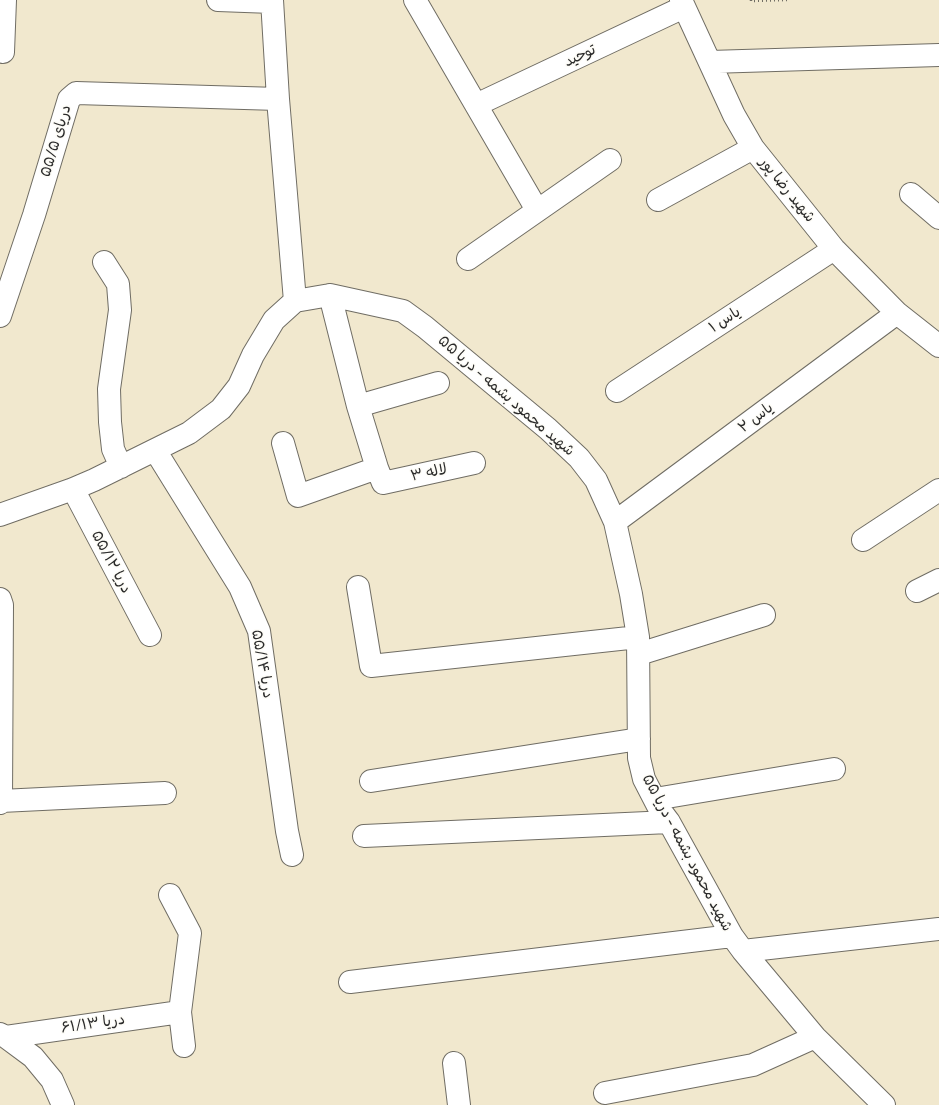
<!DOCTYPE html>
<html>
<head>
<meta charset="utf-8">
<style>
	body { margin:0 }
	canvas { display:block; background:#f1e8ce }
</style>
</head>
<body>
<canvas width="939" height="1105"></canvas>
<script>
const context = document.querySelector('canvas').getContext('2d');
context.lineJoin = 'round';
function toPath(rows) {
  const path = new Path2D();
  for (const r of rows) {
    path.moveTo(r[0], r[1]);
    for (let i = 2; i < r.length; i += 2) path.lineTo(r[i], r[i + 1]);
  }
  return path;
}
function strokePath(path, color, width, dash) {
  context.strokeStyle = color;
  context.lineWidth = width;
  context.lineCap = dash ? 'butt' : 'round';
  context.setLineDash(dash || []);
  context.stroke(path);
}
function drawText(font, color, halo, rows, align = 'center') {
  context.font = font + ' "Patrick Hand","Playpen Sans Arabic",sans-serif';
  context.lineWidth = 3;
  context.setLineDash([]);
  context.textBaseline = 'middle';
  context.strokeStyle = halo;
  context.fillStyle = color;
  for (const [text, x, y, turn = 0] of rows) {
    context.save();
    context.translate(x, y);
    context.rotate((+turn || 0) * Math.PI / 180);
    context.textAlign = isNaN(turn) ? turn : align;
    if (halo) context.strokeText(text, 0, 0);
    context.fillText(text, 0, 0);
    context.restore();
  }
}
const path = toPath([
	[751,0,751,1,787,0]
]);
const minor = toPath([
	[218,0,272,2],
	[272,0,278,99,295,301],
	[415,0,537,210],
	[681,0,734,115,753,148,834,249,897,313,939,346],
	[3,52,5,0],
	[710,62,939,55],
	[476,105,684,7],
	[911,194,939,218],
	[658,200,753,148],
	[468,259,610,160],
	[104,262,118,284,120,310,109,389,110,422,113,449,121,467],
	[330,295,358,406,377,468],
	[0,316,34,215,69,99,76,93,278,99],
	[617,391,834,249],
	[358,406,438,383],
	[283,443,298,496,377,468,383,483,474,463],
	[155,450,240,587,259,631,287,831,292,855],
	[73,489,150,635],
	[0,515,73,489,94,480,189,433,221,409,239,386,253,355,274,320,295,301,330,295,403,311,425,327,548,429,579,458,596,480,615,522,631,594,638,637,639,758,644,779,660,810,669,822,732,936,743,951,815,1037,884,1105],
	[615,522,897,313],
	[863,540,939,490],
	[358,587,371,666,638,637],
	[917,591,939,580],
	[0,599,2,605,1,801,0,803],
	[639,654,764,615],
	[371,781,639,739],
	[655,799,834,769],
	[1,801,165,793],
	[364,836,669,822],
	[170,895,190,933,180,1012,184,1046],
	[743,951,939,929],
	[350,982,732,936],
	[0,1034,6,1037,33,1057,52,1080,63,1105],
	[6,1037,180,1012],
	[454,1063,459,1105],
	[605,1093,753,1065,815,1037]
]);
const streetNames = [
	["توحید",580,56,-25],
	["دریای ۵۵/۵",56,141,-73],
	["شهید رضا پور",787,190,51],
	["یاس ۱",725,320,-33],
	["شهید محمود بشمه - دریا ۵۵",506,396,41],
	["یاس ۲",756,418,-37],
	["لاله ۳",429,473,-12],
	["دریا ۵۵/۱۲",111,562,62],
	["دریا ۵۵/۱۴",262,664,80],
	["شهید محمود بشمه - دریا ۵۵",687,853,62],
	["دریا ۶۱/۱۳",93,1024,-8]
];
strokePath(minor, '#706d64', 24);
strokePath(path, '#706d64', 2.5, [1, 3]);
strokePath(minor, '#fff', 22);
drawText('15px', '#2b2b2b', '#fdfcf7', streetNames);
</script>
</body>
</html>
